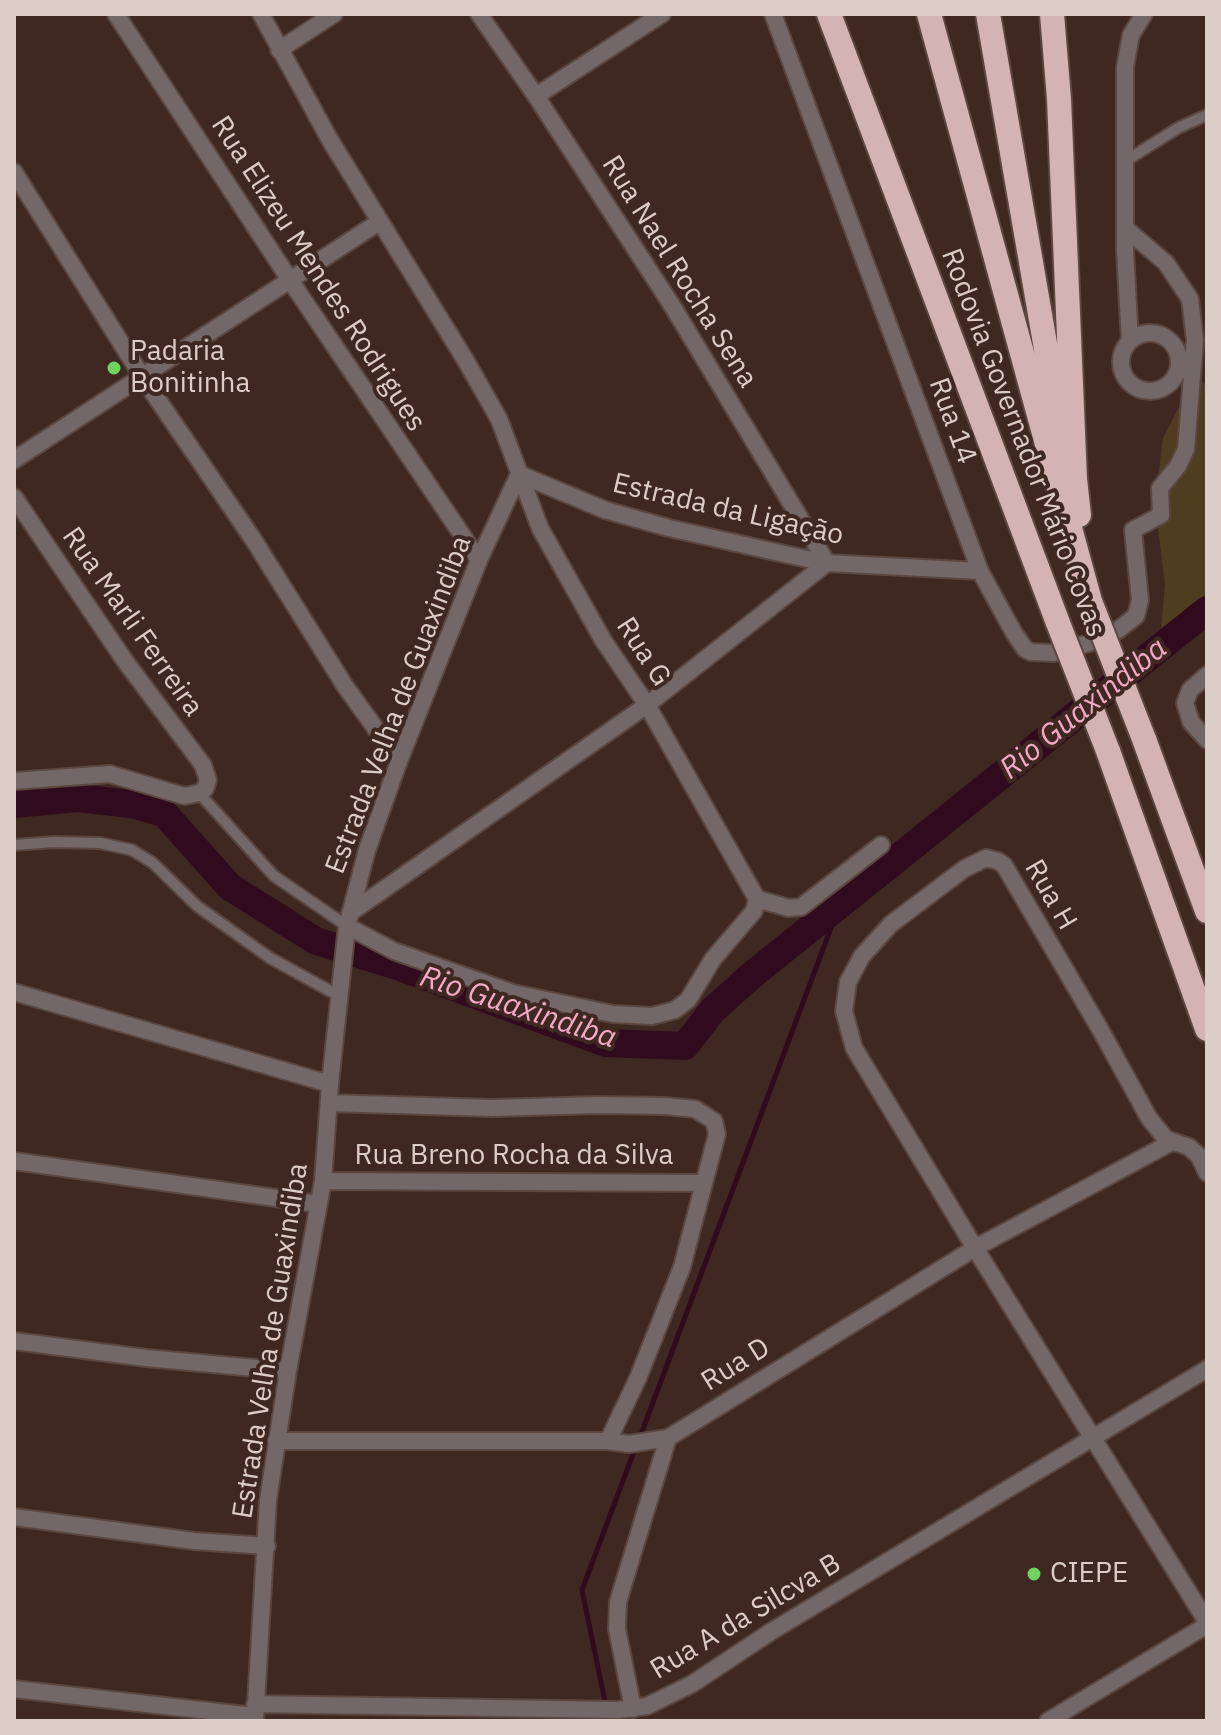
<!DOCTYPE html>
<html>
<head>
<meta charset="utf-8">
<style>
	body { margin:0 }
	#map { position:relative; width:1221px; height:1735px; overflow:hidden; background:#3f2822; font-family:"IBM Plex Sans",sans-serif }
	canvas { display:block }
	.frame { position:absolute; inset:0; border:16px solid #ddcdc9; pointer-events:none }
</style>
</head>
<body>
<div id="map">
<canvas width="1221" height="1735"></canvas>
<div class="frame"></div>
</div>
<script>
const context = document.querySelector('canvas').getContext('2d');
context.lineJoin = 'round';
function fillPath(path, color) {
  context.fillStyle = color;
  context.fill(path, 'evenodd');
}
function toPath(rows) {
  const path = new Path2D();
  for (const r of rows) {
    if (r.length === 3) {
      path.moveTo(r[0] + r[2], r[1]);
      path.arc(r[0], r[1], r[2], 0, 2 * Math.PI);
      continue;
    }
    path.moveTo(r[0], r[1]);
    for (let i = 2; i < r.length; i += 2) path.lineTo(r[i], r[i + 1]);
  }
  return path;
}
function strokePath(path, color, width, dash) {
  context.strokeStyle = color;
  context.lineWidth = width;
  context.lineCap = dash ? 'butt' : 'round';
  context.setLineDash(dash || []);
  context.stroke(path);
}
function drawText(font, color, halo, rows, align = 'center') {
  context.font = font + ' "IBM Plex Sans",sans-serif';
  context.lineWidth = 8;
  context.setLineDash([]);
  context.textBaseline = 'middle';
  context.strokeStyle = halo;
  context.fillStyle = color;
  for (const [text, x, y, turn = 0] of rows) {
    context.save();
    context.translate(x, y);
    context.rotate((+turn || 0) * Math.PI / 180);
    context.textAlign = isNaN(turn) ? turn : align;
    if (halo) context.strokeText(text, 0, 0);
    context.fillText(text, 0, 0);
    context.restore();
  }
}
const green = toPath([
	[1194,378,1207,385,1207,610,1193,621,1160,639,1165,585,1155,503,1163,438]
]);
const stream = toPath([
	[640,1437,840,904],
	[609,1721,582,1590,636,1446]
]);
const river = toPath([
	[14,804,78,798,131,804,164,813,230,887,316,941,400,967,606,1043,685,1046,713,1010,752,975,1207,610]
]);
const lane = toPath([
	[1127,160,1178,128,1207,115],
	[199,793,274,876,347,926],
	[14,845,54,842,100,843,132,850,153,863,197,906,270,958,341,997]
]);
const street = toPath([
	[116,14,290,280,479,560],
	[261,14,330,140,466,361,499,419,540,528,603,640,647,705,757,899,754,911,713,959,688,1000,675,1010,652,1016,613,1014,513,993,394,951,347,926],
	[479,14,536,96,673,307,827,563],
	[773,14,980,571,1014,633,1025,649,1031,652,1054,653,1089,643,1118,630,1136,616,1140,600,1133,530,1161,515,1160,488,1178,466,1186,449,1195,340,1190,299,1166,263,1125,228],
	[279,50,334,14],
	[536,96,662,14],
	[14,172,143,378,253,539,345,686,399,761],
	[1150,362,29],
	[1130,341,1125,251,1125,67,1131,35,1144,14],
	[14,460,379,222],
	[519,474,605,510,669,528,789,555,827,563,980,571],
	[14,497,125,661,203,765,208,780,205,789,199,793,184,796,110,774,14,781],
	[1207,675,1190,690,1185,703,1191,722,1207,740],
	[757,899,789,908,801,907,881,845],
	[350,913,647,705,827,563],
	[14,992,330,1084],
	[329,1103,492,1108,598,1105,665,1106,695,1109,714,1121,717,1134,682,1267,638,1378,608,1441],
	[14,1161,318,1204],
	[1207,1173,1199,1156,1189,1147,1166,1139,1149,1118,1100,1029,1004,865,998,861,986,858,964,869,891,924,862,956,848,982,844,1011,854,1048,975,1248,1207,1622],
	[323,1181,704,1183],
	[14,1341,146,1358,288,1371],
	[276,1441,608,1441,629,1444,668,1438,975,1248,1172,1142],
	[14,1517,194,1541,267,1546],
	[14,1689,254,1716],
	[255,1704,618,1710,647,1706,692,1684,772,1631,1207,1369],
	[633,1709,617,1629,618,1602,668,1438],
	[255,1721,268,1500,288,1371,323,1181,330,1084,347,926,367,850,399,761,479,560,519,474],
	[1048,1721,1207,1625]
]);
const highway = toPath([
	[829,14,1058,623],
	[929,14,1090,601],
	[988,14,1064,453],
	[1052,14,1059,99,1075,479,1079,515],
	[1144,739,1207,911],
	[1108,751,1207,1029]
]);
const highwayBridge = toPath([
	[1090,601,1144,739],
	[1058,623,1108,751]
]);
const markers = [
	[114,368,8,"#70d35f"],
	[1034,1574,8,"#70d35f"]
];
const streetNames = [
	["Rua Nael Rocha Sena",679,272,58],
	["Rua Elizeu Mendes Rodrigues",318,274,57],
	["Rua 14",952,421,70],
	["Rodovia Governador Mário Covas",1023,443,69],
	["Estrada da Ligação",728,510,13],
	["Rua Marli Ferreira",132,622,55],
	["Rua G",643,652,57],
	["Estrada Velha de Guaxindiba",399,705,-69],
	["Rua H",1050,895,60],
	["Rua Breno Rocha da Silva",514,1156],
	["Estrada Velha de Guaxindiba",271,1341,-81],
	["Rua D",736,1365,-32],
	["Rua A da Silcva B",746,1617,-31]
];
const poiNames = [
	["Padaria",130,352],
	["Bonitinha",130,384],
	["CIEPE",1050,1574]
];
const waterNames = [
	["Rio Guaxindiba",1084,709,-39],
	["Rio Guaxindiba",518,1008,18]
];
fillPath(green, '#4f3d20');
strokePath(stream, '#300b1d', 5);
strokePath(river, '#300b1d', 28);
strokePath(lane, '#5b4640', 14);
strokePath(street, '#5b4640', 20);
strokePath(highway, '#5b4640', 28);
strokePath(lane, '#746767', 10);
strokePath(street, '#746767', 16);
strokePath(highway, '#d3b3b4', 24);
strokePath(highwayBridge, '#5b4640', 28, []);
strokePath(highwayBridge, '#d3b3b4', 24);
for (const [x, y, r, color] of markers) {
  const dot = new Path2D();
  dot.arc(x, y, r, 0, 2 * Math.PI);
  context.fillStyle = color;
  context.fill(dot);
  strokePath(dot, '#3f2822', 3);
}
drawText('28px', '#ddcdc9', '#3f2822', streetNames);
drawText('28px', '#ddcdc9', '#3f2822', poiNames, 'left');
drawText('italic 30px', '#f4aac7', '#3f2822', waterNames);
</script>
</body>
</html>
